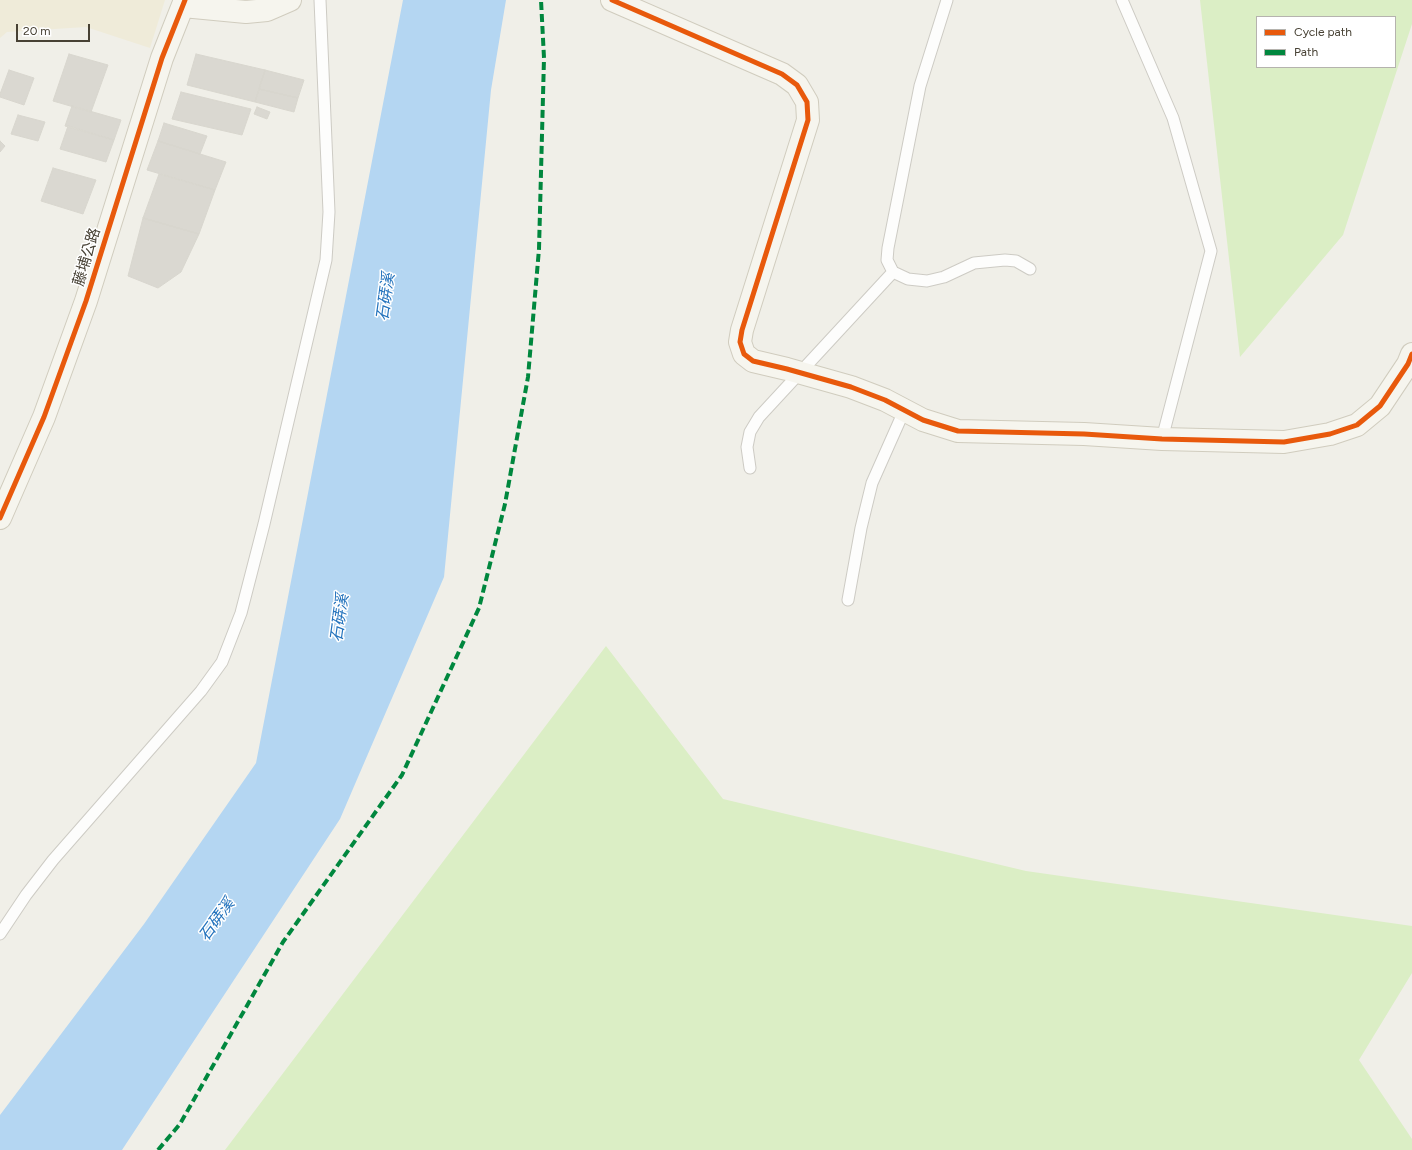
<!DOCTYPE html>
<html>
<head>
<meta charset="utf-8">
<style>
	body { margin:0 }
	#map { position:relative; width:1412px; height:1150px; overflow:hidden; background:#f0efe8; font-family:Figtree,sans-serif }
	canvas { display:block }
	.legend { position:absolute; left:1256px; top:16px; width:140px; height:52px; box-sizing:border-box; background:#fff; border:1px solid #b5b3ae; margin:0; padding:5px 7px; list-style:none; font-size:12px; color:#474134 }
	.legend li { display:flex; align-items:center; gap:8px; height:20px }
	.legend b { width:20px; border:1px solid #b5b3ae }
	.scale { position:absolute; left:16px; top:24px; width:74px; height:18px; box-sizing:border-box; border:2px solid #474134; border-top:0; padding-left:5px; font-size:12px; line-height:14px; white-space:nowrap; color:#474134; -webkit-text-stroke:3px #fff; paint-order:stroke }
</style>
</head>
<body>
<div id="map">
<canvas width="1412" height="1150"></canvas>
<ul class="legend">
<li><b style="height:5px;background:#e8590c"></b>Cycle path</li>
<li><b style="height:5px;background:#00873e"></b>Path</li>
</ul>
<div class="scale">20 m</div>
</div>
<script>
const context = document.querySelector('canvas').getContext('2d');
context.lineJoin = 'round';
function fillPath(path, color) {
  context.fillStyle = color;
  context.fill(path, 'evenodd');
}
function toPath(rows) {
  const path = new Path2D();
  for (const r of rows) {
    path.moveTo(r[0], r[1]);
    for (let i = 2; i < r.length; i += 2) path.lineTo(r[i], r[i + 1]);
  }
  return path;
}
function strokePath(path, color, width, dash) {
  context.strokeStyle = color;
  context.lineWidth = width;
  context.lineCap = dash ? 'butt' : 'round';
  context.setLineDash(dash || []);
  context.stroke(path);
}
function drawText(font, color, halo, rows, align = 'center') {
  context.font = font + ' Figtree,"Noto Sans TC",sans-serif';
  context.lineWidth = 3;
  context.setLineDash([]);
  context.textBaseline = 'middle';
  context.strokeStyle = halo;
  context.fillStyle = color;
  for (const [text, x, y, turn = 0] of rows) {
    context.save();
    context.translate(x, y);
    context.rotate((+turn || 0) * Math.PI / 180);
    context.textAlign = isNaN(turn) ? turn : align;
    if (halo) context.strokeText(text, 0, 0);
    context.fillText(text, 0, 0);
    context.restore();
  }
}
const education = toPath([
	[0,0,165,0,150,48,86,27,7,32,0,38]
]);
const green = toPath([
	[1200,0,1412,0,1412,24,1343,235,1240,357],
	[1257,17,1395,17,1395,67,1257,67],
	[606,646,723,799,1026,871,1412,926,1412,973,1359,1060,1412,1139,1412,1150,225,1150]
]);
const water = toPath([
	[403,0,506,0,491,90,444,577,340,819,122,1150,0,1150,0,1115,144,924,256,763]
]);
const building = toPath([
	[69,54,108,65,91,112,53,101,69,54],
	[196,54,265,70,255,102,187,85,196,54],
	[9,70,34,78,24,105,0,97,0,94,9,70],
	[265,70,304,80,298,98,259,89,265,70],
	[259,89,298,98,294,112,255,102,259,89],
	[181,92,251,109,242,135,172,119,181,92],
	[72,106,121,120,114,140,65,126,72,106],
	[257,107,270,112,267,119,254,114,257,107],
	[18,115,45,122,38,141,11,134,18,115],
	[164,123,207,136,200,154,158,141,164,123],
	[68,126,114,140,106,162,60,149,68,126],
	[0,141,5,146,0,152,0,141],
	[158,141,226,162,215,190,147,170,158,141],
	[53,168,96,180,83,214,41,201,53,168],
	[159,174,215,190,199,234,143,218,159,174],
	[143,218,199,234,181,272,158,288,128,276,143,218]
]);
const lane = toPath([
	[947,0,920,86,888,248,887,260,893,272,908,279,927,281,944,277,974,263,1005,260,1016,261,1030,269],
	[1122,0,1173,118,1211,251,1162,439],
	[750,468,747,447,750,432,759,417,893,272],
	[848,600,861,528,872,483,904,411],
	[0,934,26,895,53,860,201,691,222,662,241,613,264,524,326,260,329,212,320,0]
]);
const secondary = toPath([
	[612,0,782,74,797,85,807,102,808,120,742,330,740,342,744,354,753,361,787,369,851,387,885,400,923,420,958,431,1084,434,1162,439,1284,442,1330,434,1357,425,1380,406,1408,364,1412,354],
	[183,6,246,12,267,10,290,0],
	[0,518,44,417,86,301,162,58,185,0]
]);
const quiet = toPath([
	[158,1150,180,1124,283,942,402,775,479,608,505,504,528,377,539,249,544,58,541,0]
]);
const cycleway = toPath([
	[612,0,782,74,797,85,807,102,808,120,742,330,740,342,744,354,753,361,787,369,851,387,885,400,923,420,958,431,1084,434,1162,439,1284,442,1330,434,1357,425,1380,406,1408,364,1412,354],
	[0,518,44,417,86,301,162,58,185,0]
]);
const streetNames = [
	["藤埔公路",87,257,-73]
];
const waterNames = [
	["石硦溪",386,297,-82],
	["石硦溪",340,618,-82],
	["石硦溪",217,920,-54]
];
fillPath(education, '#efebd9');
fillPath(green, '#dbeec5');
fillPath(water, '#b4d6f2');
fillPath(building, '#dad8d1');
strokePath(building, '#d8d6ce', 1);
strokePath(lane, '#cdcbc4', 13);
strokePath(secondary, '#d0ccbe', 24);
strokePath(lane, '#fdfdfc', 11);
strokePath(secondary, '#f6f5ee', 22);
strokePath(quiet, '#00873e', 4, [8, 4]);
strokePath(cycleway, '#e8590c', 5);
drawText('15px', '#474134', '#fff', streetNames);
drawText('italic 16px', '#2373bd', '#fff', waterNames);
</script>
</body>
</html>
